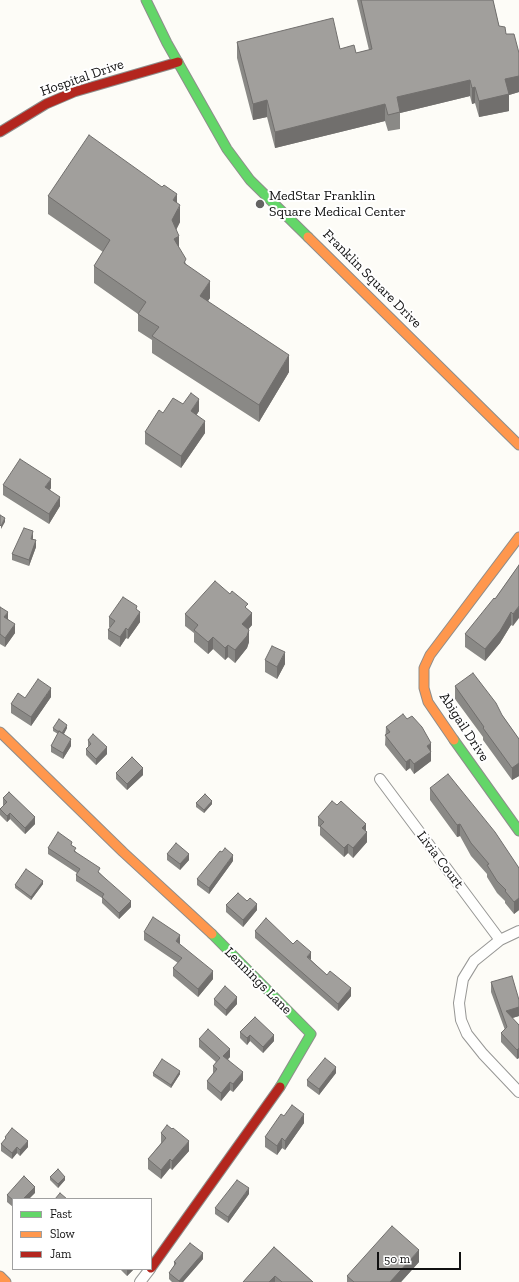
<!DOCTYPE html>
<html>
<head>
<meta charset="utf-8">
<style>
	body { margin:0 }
	#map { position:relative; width:519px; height:1282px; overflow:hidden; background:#fdfcf7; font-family:"Zilla Slab",serif }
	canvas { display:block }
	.legend { position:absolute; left:12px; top:1198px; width:140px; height:72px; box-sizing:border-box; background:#fff; border:1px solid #a0a0a0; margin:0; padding:5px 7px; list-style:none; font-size:12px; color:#111 }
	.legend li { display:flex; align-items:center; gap:8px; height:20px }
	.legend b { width:20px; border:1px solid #a0a0a0 }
	.scale { position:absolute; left:377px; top:1252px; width:84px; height:18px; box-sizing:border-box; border:2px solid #111; border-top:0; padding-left:5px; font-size:12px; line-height:14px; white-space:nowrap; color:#111; -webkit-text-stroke:3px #fff; paint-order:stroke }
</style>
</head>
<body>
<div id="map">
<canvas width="519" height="1282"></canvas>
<ul class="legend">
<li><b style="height:5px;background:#63d668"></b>Fast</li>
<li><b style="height:5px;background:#ff974d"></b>Slow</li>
<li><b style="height:5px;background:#b3261e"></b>Jam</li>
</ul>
<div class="scale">50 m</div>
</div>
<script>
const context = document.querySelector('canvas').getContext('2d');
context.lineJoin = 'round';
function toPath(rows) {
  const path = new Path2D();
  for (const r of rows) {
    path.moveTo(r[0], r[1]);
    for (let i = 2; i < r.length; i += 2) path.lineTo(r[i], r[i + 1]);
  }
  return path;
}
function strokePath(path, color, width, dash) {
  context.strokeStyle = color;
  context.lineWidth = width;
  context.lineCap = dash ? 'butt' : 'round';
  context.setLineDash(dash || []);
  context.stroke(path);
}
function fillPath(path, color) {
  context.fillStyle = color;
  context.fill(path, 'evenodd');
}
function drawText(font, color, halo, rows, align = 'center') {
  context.font = font + ' "Zilla Slab",serif';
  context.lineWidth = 4;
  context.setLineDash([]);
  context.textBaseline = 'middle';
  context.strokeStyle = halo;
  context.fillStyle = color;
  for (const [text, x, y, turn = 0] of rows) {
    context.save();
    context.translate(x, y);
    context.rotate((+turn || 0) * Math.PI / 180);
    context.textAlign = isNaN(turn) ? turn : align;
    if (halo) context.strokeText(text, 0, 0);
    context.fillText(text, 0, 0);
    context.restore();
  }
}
const street = toPath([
	[380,779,500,940],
	[519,931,500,940,474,961,463,979,459,1003,461,1020,467,1034,483,1054,519,1092],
	[140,1282,150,1269]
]);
const fast = toPath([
	[146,0,167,43,227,149,250,180,308,237],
	[454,740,519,831],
	[212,934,311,1034,280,1087]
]);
const slow = toPath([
	[308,237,519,445],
	[0,732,123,852,212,934],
	[454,740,428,702,424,688,424,668,430,655,519,537],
	[0,1276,6,1282]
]);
const jam = toPath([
	[0,132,46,104,74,92,178,62],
	[151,1268,280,1087]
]);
const wall = toPath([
	[357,0,493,0,499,26,506,34,519,53,519,92,509,95,509,111,479,117,475,103,472,104,470,96,400,113,400,129,388,131,385,121,275,148,267,117,253,120,237,58,237,42,340,49,356,53,369,50],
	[48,196,177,203,180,222,176,230,179,248,186,264,210,298,208,301,289,372,259,422,152,353,152,340,138,331,138,314,94,283,94,266,103,252,48,214],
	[183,404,199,411,196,415,205,433,181,468,145,444,145,432,163,413],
	[3,485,51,488,50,490,60,506,49,524,3,495],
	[33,538,33,539,36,547,29,566,12,560,12,554],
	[519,565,513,626,511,625,500,643,485,661,465,647,465,634,495,599],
	[0,607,8,619,15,633,5,647,0,644],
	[248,609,252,625,248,629,249,642,247,648,235,663,228,657,225,660,213,649,208,654,194,642,194,633,185,626,185,614],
	[137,610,140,622,128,639,126,638,120,647,108,639,108,630,110,627,109,627,109,617],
	[265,660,285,664,277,679,265,672],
	[455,686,502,715,519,739,519,776,512,780,483,740,483,737,455,699],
	[51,697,31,726,11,713,11,704,25,698],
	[386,727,431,752,431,761,414,774,410,768,406,771,385,745],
	[53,728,67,728,64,734,71,746,63,759,51,752,51,746,58,734,53,731],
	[88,740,107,754,96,765,86,755,86,749,88,747],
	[116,773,143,775,127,790,116,779],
	[430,788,519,868,519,910,514,914,505,903,505,901,497,893,487,877,487,874,471,856,460,836,457,837,430,800],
	[3,798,35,824,25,834,10,819,7,822,0,815,0,809,4,806,3,805],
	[196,803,212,804,204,813,196,807],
	[337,805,366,831,367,842,353,858,348,853,344,857,320,835,320,827,318,826,318,817],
	[72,846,76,852,100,873,131,907,119,919,102,903,102,898,76,881,76,875,77,873,48,854,48,848],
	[167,854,189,860,180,870,167,860],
	[233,861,209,894,197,885,197,879],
	[43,884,31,900,15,888,15,885],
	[226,905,257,910,243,927,226,912],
	[255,931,311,960,327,975,351,996,338,1011,255,938],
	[144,932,180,943,179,944,213,979,198,997,173,976,173,968,178,963,144,940],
	[491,982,519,1000,519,1016,512,1018,519,1025,519,1058,517,1059,501,1042,501,1033,505,1030,491,992],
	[214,999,237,1004,226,1016,214,1005],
	[240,1032,274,1041,263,1053,250,1041,247,1045,240,1038],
	[199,1039,230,1057,228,1059,243,1080,233,1092,230,1090,221,1101,207,1089,207,1081,213,1073,213,1066,216,1062,199,1047],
	[153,1073,180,1074,171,1088,153,1076],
	[336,1073,319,1095,307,1086,307,1080],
	[284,1116,304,1123,285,1150,282,1148,277,1155,265,1147,265,1137],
	[161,1133,189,1151,172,1170,170,1168,161,1179,148,1169,148,1159,161,1143],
	[5,1137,28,1147,20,1156,17,1153,12,1159,1,1151,1,1144,5,1140],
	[50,1177,65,1180,58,1188,50,1180],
	[35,1193,13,1199,13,1207,7,1202,7,1195],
	[249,1194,228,1223,215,1214,215,1208],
	[274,1247,313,1282,243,1282],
	[203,1259,183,1282,172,1282,169,1279,169,1273,174,1266,174,1262],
	[419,1262,401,1282,347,1282,347,1276],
	[120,1269,134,1269,127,1276]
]);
const shadedWall = toPath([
	[519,76,519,92,509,95,509,111,479,117,479,101,505,79],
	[470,80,470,96,400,113,397,97],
	[475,87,475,103,472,104,472,88],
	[267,100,267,117,253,120,253,104],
	[385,104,385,121,275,148,275,132],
	[177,194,177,211,180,205,180,222,172,238,172,220,173,200],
	[179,236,179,253,174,239],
	[210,281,210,298,200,313,200,296],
	[289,355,289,372,259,422,259,405],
	[199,399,199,411,191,424,191,411],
	[205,421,205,433,181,468,181,456],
	[51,479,51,488,45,496,45,487],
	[60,497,60,506,49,524,49,514],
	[5,518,5,522,1,529,1,526],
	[33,531,33,538,31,545,31,539],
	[36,540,36,547,29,566,29,560],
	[519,606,519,618,513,626,513,614],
	[8,612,8,621,4,617],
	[140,612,140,622,128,639,128,630],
	[511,612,511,625,500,643,485,661,485,649],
	[252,613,252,625,242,637,242,624],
	[15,624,15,633,5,647,5,638],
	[126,628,126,638,120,647,120,637],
	[249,630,249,642,247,648,235,663,235,650],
	[213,637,213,649,208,654,208,642],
	[228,645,228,657,225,660,225,648],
	[285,652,285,664,277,679,277,667],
	[51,688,51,697,31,726,31,717],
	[67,725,67,728,62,737,62,734],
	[71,739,71,746,63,759,63,753],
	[431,743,431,761,414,774,414,764,427,746],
	[107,747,107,754,96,765,96,759],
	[410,759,410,768,406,771,406,762],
	[519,763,519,776,512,780,512,768],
	[143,768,143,775,127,790,127,784],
	[212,801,212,804,204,813,204,810],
	[10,813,10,819,7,822,7,816],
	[35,817,35,824,25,834,25,828],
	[366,824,366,833,362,828],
	[460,824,460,836,457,837,457,825],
	[367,832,367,842,353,858,353,848],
	[348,844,348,853,344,857,344,848],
	[189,854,189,860,180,870,180,864],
	[233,855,233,861,209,894,209,888],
	[43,881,43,884,31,900,31,897],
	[519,898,519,910,514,914,514,902],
	[131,901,131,907,119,919,119,913],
	[257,904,257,910,243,927,243,920],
	[180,935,180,943,176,949,176,941],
	[311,952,311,960,307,957],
	[213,971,213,979,198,997,198,989],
	[351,988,351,996,338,1011,338,1004],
	[237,997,237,1004,226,1016,226,1010],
	[519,1007,519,1016,506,1020,506,1011],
	[250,1035,250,1041,247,1045,247,1038],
	[274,1035,274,1041,263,1053,263,1047],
	[519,1048,519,1058,517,1059,517,1050],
	[230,1049,230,1057,223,1064,223,1056],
	[336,1067,336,1073,319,1095,319,1089],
	[180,1071,180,1074,171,1088,171,1085],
	[243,1072,243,1080,233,1092,233,1084],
	[230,1082,230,1090,221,1101,221,1093],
	[304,1114,304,1123,285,1150,285,1141],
	[282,1138,282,1148,277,1155,277,1146],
	[28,1141,28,1147,20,1156,20,1150],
	[189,1141,189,1151,172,1170,172,1161],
	[17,1147,17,1153,12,1159,12,1153],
	[170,1159,170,1168,161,1179,161,1170],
	[65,1177,65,1180,58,1188,58,1184],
	[35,1187,35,1193,29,1199,23,1199],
	[249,1188,249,1194,228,1223,228,1217],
	[419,1250,419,1262,401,1282,390,1282],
	[203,1253,203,1259,183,1282,179,1282,179,1281],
	[127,1269,134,1269,127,1276],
	[275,1276,275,1282,269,1282]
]);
const building = toPath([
	[361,0,493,0,499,26,505,27,506,34,514,34,519,53,519,76,505,79,509,94,479,101,475,87,472,88,470,80,397,97,400,112,388,115,385,104,275,132,267,100,253,104,237,42,333,18,340,49,354,45,356,53,372,49,361,0],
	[89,135,162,187,164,185,177,194,173,200,180,205,172,220,179,236,174,239,186,259,184,263,210,281,200,296,289,355,259,405,152,336,159,327,138,314,146,302,94,266,110,240,48,196,89,135],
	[191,393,199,399,191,411,205,421,181,456,145,432,159,410,163,413,173,398,183,404,191,393],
	[20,459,51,479,45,487,60,497,49,514,3,485,20,459],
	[0,515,5,518,1,526,0,525,0,515],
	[24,528,33,531,31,539,36,540,29,560,12,554,24,528],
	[519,565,519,606,513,614,511,612,500,631,485,649,465,634,494,598,495,599,519,565],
	[215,581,230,594,232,591,248,604,245,607,252,613,242,624,249,630,247,636,235,650,228,645,225,648,213,637,208,642,194,630,198,625,185,614,215,581],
	[123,597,137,606,136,609,140,612,128,630,126,628,120,637,108,630,115,621,109,617,123,597],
	[0,607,8,612,4,617,15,624,5,638,0,634,0,607],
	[272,646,285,652,277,667,265,660,272,646],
	[473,673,496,703,502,715,519,739,519,763,512,768,483,728,484,727,455,686,473,673],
	[38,679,51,688,31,717,11,704,18,693,25,698,38,679],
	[403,714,407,719,412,716,422,727,431,743,427,746,431,752,414,764,410,759,406,762,385,735,390,732,386,727,403,714],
	[59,719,67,725,62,733,59,731,59,732,53,728,59,719],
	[59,731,71,739,63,753,51,746,59,731],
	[93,734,107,747,96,759,86,749,91,744,88,740,93,734],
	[132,757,143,768,127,784,116,773,132,757],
	[448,774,495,832,519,868,519,898,514,902,505,891,506,890,497,881,487,865,489,864,471,843,460,824,457,825,430,788,448,774],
	[9,792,35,817,25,828,10,813,7,816,0,809,7,802,3,798,9,792],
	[205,794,212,801,204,810,196,803,205,794],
	[332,801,337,805,341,801,366,824,362,828,367,832,353,848,348,844,344,848,320,826,324,822,318,817,332,801],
	[58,832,72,842,71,845,76,848,74,851,100,868,98,872,131,901,119,913,102,897,104,894,76,875,80,869,48,848,58,832],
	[176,843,189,854,180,864,167,854,176,843],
	[225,848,233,855,209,888,197,879,220,851,222,852,225,848],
	[26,869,43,881,31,897,15,885,26,869],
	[238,893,247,901,250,898,257,904,243,920,226,905,238,893],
	[153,917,180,935,176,941,213,971,198,989,173,968,182,958,144,932,153,917],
	[266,918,293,944,297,940,311,952,307,957,327,975,330,971,351,988,338,1004,255,931,266,918],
	[512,976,519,1000,519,1007,506,1011,519,1025,519,1048,517,1050,501,1033,507,1027,491,982,512,976],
	[225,986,237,997,226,1010,214,999,225,986],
	[255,1017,274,1035,263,1047,250,1035,247,1038,240,1032,255,1017],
	[208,1029,230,1049,223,1056,243,1072,233,1084,230,1082,221,1093,207,1081,217,1069,213,1066,220,1058,199,1039,208,1029],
	[325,1058,336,1067,319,1089,307,1080,325,1058],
	[162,1059,180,1071,171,1085,153,1073,162,1059],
	[292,1105,304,1114,285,1141,282,1138,277,1146,265,1137,281,1114,284,1116,292,1105],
	[167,1125,172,1129,173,1128,189,1141,172,1161,170,1159,161,1170,148,1159,166,1138,161,1133,167,1125],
	[12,1128,28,1141,20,1150,17,1147,12,1153,1,1144,6,1138,5,1137,12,1128],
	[58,1169,65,1177,58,1184,50,1177,58,1169],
	[24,1176,35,1187,23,1199,13,1199,13,1200,7,1195,24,1176],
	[237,1180,249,1188,228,1217,215,1208,237,1180],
	[60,1193,67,1199,55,1199,60,1193],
	[392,1226,419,1250,390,1282,354,1282,347,1276,392,1226],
	[190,1243,203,1253,179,1281,169,1273,176,1263,174,1262,190,1243],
	[274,1247,313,1282,282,1282,275,1276,269,1282,243,1282,274,1247]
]);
const markers = [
	[260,204,5,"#646362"]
];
const streetNames = [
	["Hospital Drive",82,78,-19],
	["Franklin Square Drive",372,279,45],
	["Abigail Drive",464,727,57],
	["Livia Court",440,860,53],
	["Lennings Lane",258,981,45]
];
const poiNames = [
	["MedStar Franklin",269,196],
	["Square Medical Center",269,212]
];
strokePath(street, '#979795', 12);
strokePath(fast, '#8e8d8b', 11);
strokePath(slow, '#8e8d8b', 11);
strokePath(jam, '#8e8d8b', 11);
strokePath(street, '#fffffe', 10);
strokePath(fast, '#63d668', 9);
strokePath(slow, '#ff974d', 9);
strokePath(jam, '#b3261e', 9);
fillPath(wall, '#8a8986');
fillPath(shadedWall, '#716f6d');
fillPath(building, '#a19f9c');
strokePath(building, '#716f6d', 1);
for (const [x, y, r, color] of markers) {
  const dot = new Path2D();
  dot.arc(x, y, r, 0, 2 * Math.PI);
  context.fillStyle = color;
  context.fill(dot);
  strokePath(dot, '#fff', 1.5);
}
drawText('14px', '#111', '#fff', streetNames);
drawText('14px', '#111', '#fff', poiNames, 'left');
</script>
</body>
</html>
